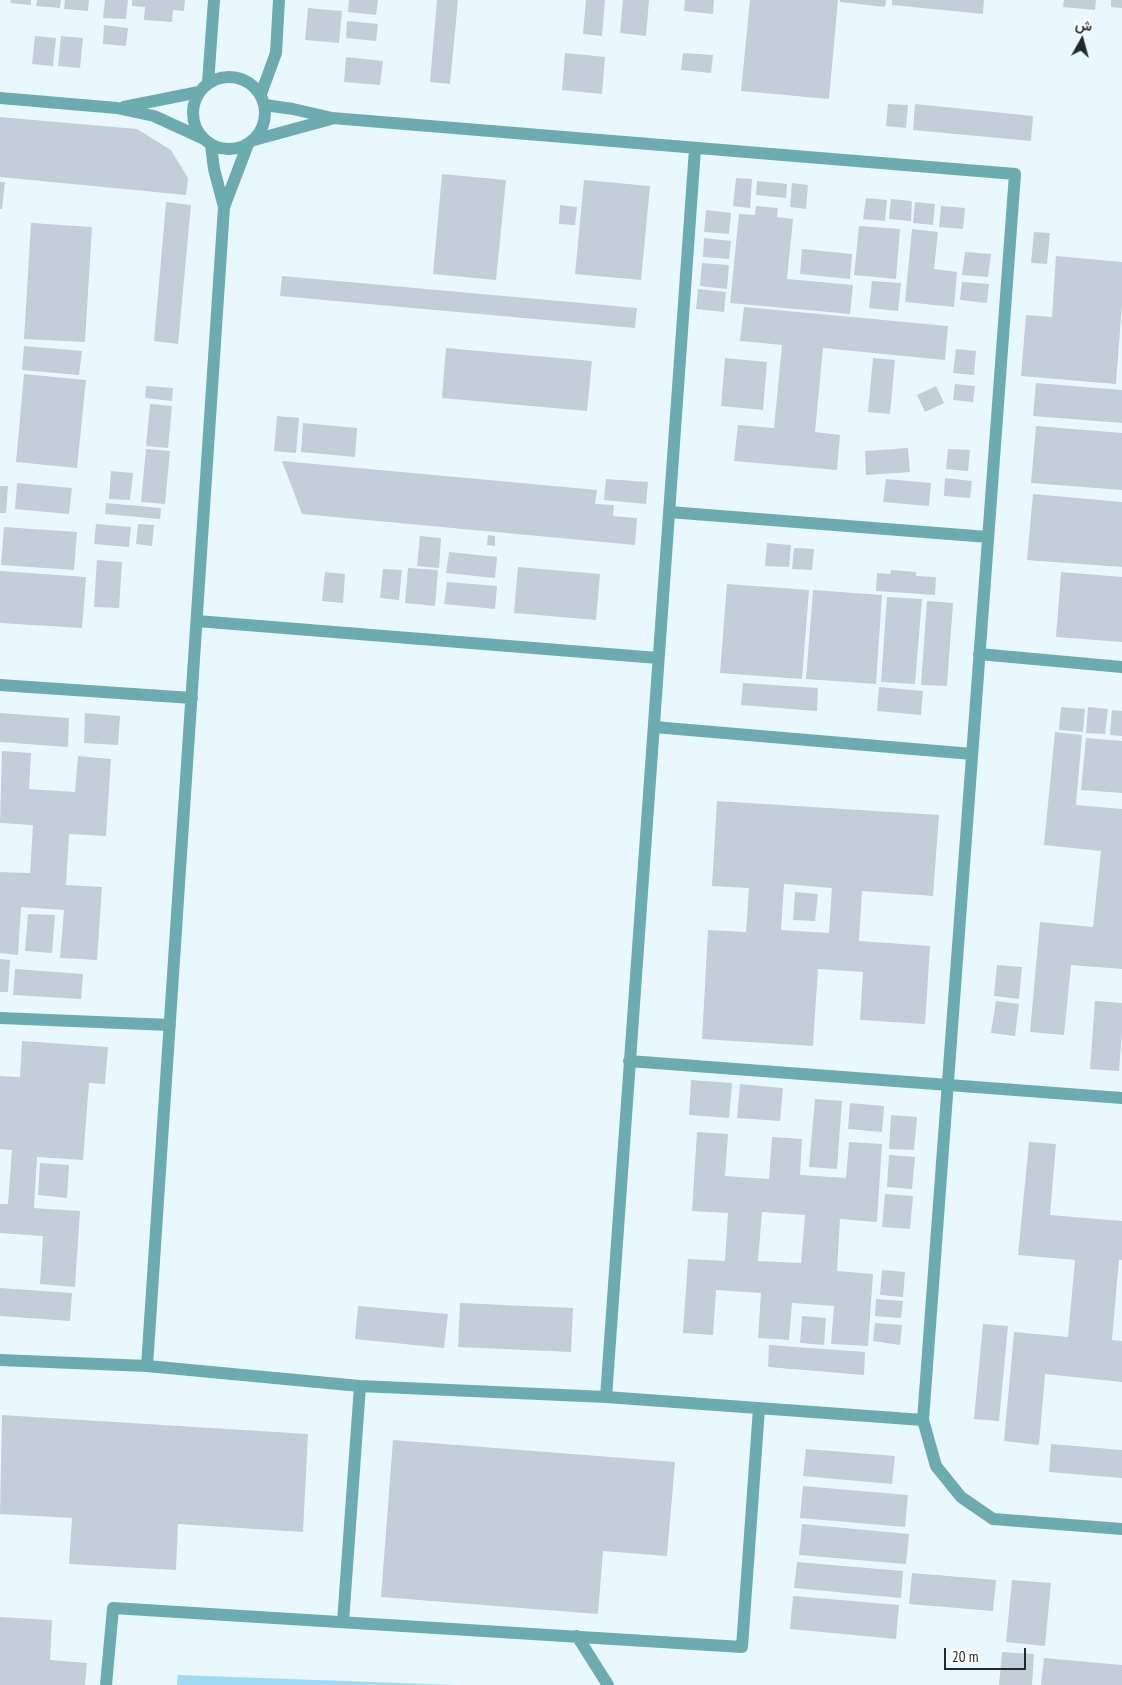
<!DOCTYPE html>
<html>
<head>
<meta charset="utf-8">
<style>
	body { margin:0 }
	#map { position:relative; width:1122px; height:1685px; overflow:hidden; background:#e9f8fe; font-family:"PT Sans Narrow",Vazirmatn,sans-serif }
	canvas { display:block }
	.north { position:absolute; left:1057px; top:15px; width:50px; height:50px; -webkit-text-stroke:4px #fff; paint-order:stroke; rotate:7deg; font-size:14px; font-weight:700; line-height:20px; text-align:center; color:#23282a }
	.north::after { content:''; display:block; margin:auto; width:18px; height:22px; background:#23282a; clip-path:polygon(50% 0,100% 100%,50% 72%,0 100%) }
	.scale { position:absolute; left:944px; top:1648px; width:82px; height:22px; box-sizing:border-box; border:2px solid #23282a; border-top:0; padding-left:6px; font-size:15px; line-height:18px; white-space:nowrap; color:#23282a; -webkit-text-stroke:4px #fff; paint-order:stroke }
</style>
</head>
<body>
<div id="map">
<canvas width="1122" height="1685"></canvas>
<div class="north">ش</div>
<div class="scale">20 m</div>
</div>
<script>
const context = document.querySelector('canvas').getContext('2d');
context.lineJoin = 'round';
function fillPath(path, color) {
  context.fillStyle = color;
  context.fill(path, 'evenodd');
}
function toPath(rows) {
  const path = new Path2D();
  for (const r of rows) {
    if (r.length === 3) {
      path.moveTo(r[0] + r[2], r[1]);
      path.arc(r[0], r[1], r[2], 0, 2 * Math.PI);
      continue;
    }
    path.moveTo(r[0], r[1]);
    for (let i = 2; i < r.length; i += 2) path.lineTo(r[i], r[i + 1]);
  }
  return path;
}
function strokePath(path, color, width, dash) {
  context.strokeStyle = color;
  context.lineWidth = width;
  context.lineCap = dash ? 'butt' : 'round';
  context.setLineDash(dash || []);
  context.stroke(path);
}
const green = toPath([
	[178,1675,456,1685,177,1685]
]);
const building = toPath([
	[11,0,31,0,31,5,10,3],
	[37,0,61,0,60,8,36,6],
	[65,0,89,0,88,11,64,9],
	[105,0,128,0,126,19,103,18],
	[132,0,185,0,184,11,173,10,172,22,144,20,145,7,132,6],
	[349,0,378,0,376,15,348,12],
	[437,0,458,0,450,84,430,82],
	[586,0,605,0,602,36,583,34],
	[623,0,649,0,646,36,620,33],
	[685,0,714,0,713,14,684,11],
	[750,0,838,0,829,99,741,91],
	[840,0,886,0,885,7,840,2],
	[892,0,984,0,983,14,892,5],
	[1064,0,1096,0,1095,10,1063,7],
	[1111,0,1122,0,1122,8,1111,7],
	[308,8,342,11,339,43,305,40],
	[347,21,378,24,376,41,346,38],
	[104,25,128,28,126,46,103,44],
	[35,36,56,38,53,66,32,64],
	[61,36,83,38,80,68,58,66],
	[565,53,605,57,602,94,562,90],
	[683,53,713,55,711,73,681,70],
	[346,57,383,61,380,85,344,82],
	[888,104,908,105,906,128,886,126],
	[915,104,1033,116,1031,141,913,130],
	[0,117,137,129,171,150,188,178,186,195,0,177],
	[442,174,506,180,496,280,433,274],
	[736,178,752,179,750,208,733,206],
	[584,180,650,186,641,280,575,274],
	[757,181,787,184,786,198,756,195],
	[0,182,5,182,2,209,0,209],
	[792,183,808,185,806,209,790,207],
	[866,198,887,200,885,221,863,219],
	[891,199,912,201,911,221,889,219],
	[166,202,191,205,178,344,154,341],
	[915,202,935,204,933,225,913,223],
	[560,205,577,207,575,225,559,224],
	[756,206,778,208,777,217,793,219,787,279,853,285,850,314,730,303,739,214,755,215],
	[941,206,965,208,963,229,939,227],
	[706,210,731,213,729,234,704,232],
	[31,223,92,227,85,342,24,339],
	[859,226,900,229,896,279,854,275],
	[912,229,938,232,934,269,957,272,954,307,905,302],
	[1034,232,1050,233,1047,264,1031,263],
	[704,238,731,241,729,259,703,257],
	[802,249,852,254,850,279,800,274],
	[965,252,991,254,988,277,962,275],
	[1056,256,1122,262,1122,304,1116,384,1021,376,1026,315,1052,317],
	[702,263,729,265,727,289,700,286],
	[282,276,637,308,635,328,280,296],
	[872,281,901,283,898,311,869,308],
	[962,282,989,284,987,303,960,300],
	[698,289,726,292,724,312,696,309],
	[744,307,948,326,945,360,823,348,815,432,840,435,837,470,734,461,738,425,774,428,782,345,740,341],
	[24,346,82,351,79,375,22,370],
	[446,348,592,361,587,411,442,398],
	[956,349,976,351,974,375,953,373],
	[725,358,767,362,763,410,721,406],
	[873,358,895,360,890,414,868,412],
	[24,374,86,380,77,468,16,462],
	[1036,383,1122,390,1122,423,1033,416],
	[955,384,975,386,973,402,953,400],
	[146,386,173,388,172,401,145,398],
	[936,386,944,403,925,412,917,395],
	[150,404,172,406,168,448,146,446],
	[277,416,299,418,296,453,274,451],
	[303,423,357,428,355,457,301,452],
	[1036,426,1122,433,1122,490,1031,483],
	[908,448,910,472,866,475,865,451],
	[146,449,170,451,165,504,141,502],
	[948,449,970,450,968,471,946,469],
	[282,461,597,490,595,504,614,505,613,516,637,518,635,545,302,514],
	[111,471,133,473,130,500,109,499],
	[945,478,972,481,970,498,944,496],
	[606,479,648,482,646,504,604,500],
	[886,479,931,483,929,506,883,502],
	[17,483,72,488,69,514,15,509],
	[0,486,8,486,6,513,0,513],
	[1033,494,1122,502,1122,567,1027,560],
	[106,503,161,508,160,519,105,514],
	[96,524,131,527,129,547,94,544],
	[138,524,154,525,152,546,136,544],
	[4,527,77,532,74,570,1,565],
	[488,535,495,536,495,546,487,545],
	[420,536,441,538,439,568,417,566],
	[767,543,791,545,789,567,765,566],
	[794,548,814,549,812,570,792,569],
	[449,552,497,557,495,578,446,573],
	[97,560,122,562,119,608,94,607],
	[518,567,600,574,596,620,514,613],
	[408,568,438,570,435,606,405,603],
	[383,569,402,570,399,600,380,598],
	[891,570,916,572,916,576,936,577,935,595,876,591,877,573,890,574],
	[0,571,86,577,82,628,0,623],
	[325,572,345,574,343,603,322,601],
	[1061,572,1122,577,1122,642,1056,637],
	[447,582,497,586,495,609,444,604],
	[727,584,809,590,802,679,720,673],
	[813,590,882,595,876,684,806,679],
	[887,597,922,599,915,684,881,682],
	[927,601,953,603,947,686,921,685],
	[743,683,818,688,817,711,741,705],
	[879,687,923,691,921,715,877,711],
	[1061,707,1085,709,1083,732,1059,730],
	[1088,707,1108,709,1105,734,1086,733],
	[1112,710,1122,711,1122,736,1110,735],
	[0,713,69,718,68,747,0,742],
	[85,713,120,716,118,745,84,743],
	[1055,732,1082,735,1076,805,1122,809,1122,969,1071,965,1064,1035,1030,1032,1040,922,1093,927,1101,851,1044,845],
	[1086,738,1122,741,1122,793,1081,790],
	[2,751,31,753,29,789,75,792,78,756,111,759,106,836,69,834,66,885,102,887,97,960,60,958,64,910,21,907,18,955,0,953,0,872,30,873,33,825,0,823],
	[717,801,939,815,933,896,862,891,859,941,930,946,925,1024,860,1020,863,972,818,969,813,1046,702,1039,708,930,746,932,749,888,712,886],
	[784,884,832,888,829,933,781,930],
	[795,892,818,894,815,921,793,920],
	[28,914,55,915,52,953,25,951],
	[0,959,10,960,8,992,0,992],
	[997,965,1022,967,1019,999,994,996],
	[15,969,83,974,81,999,13,995],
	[996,1001,1019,1004,1015,1036,991,1033],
	[1095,1001,1122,1003,1122,1033,1119,1071,1090,1069],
	[22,1041,108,1047,105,1084,89,1083,83,1160,37,1157,34,1208,80,1211,75,1287,40,1284,43,1236,0,1233,0,1204,8,1204,12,1150,0,1149,0,1076,20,1077],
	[691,1080,732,1083,729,1118,689,1115],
	[740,1084,783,1088,780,1121,737,1118],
	[815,1099,842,1101,837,1169,809,1167],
	[850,1103,884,1106,882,1132,848,1129],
	[891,1115,917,1117,914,1150,889,1149],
	[697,1132,728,1134,725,1176,769,1179,772,1137,802,1139,800,1175,846,1178,849,1142,882,1144,877,1222,840,1219,837,1271,873,1274,868,1346,831,1344,834,1306,792,1303,789,1340,758,1338,761,1293,716,1290,713,1335,683,1333,688,1259,725,1261,728,1213,692,1211],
	[762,1212,805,1215,801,1263,758,1261],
	[1029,1142,1056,1144,1050,1215,1122,1221,1122,1260,1119,1260,1112,1340,1122,1341,1122,1382,1045,1374,1039,1445,1004,1441,1014,1332,1068,1337,1075,1260,1018,1255],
	[889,1155,915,1157,912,1189,887,1187],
	[40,1163,69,1165,67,1198,38,1195],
	[885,1194,913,1196,910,1229,882,1227],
	[882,1270,905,1272,903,1297,880,1295],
	[0,1288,72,1293,70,1321,0,1316],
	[876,1299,903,1301,901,1318,875,1316],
	[460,1303,573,1308,571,1352,458,1347],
	[358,1306,448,1314,444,1348,355,1339],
	[802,1316,826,1318,824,1345,800,1343],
	[875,1323,902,1325,900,1345,873,1341],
	[983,1324,1008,1326,999,1421,974,1419],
	[769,1345,865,1352,864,1375,768,1367],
	[2,1415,308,1434,303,1532,178,1524,176,1570,69,1564,72,1518,0,1514],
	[393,1440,675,1462,667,1556,603,1551,598,1614,381,1597],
	[1051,1444,1122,1450,1122,1478,1049,1472],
	[806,1449,895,1456,892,1484,803,1476],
	[803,1486,908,1495,905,1527,800,1518],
	[802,1524,909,1534,906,1564,799,1555],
	[797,1562,903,1571,901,1598,794,1588],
	[912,1573,996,1580,993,1611,909,1604],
	[1012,1580,1051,1583,1045,1646,1006,1642],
	[793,1596,899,1605,896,1639,790,1629],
	[0,1617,52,1620,50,1660,87,1663,85,1685,0,1685],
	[1002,1652,1034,1654,1032,1685,999,1685],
	[1044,1658,1122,1665,1122,1685,1041,1685]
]);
const service = toPath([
	[229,113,36],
	[208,83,214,0],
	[261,94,276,53,279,0],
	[0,98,117,108,154,116,202,138],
	[265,105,293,109,332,118,1015,174,923,1420,936,1466,961,1497,993,1519,1122,1529],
	[124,107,199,92],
	[254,140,331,119],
	[211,145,214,169,224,207],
	[669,512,988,537],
	[197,621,658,658],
	[979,654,1122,667],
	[0,685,192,698],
	[654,727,972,754],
	[0,1018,170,1025],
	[629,1061,1122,1098],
	[0,1360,147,1366,360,1386,606,1397,923,1420],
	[147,1366,224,207,248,144],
	[606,1397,695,149],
	[343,1622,360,1386],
	[577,1636,608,1685],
	[106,1685,113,1608,742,1647,759,1408]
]);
fillPath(green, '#9edaf1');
fillPath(building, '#c4ced8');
strokePath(service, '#6cabb0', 12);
</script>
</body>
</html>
